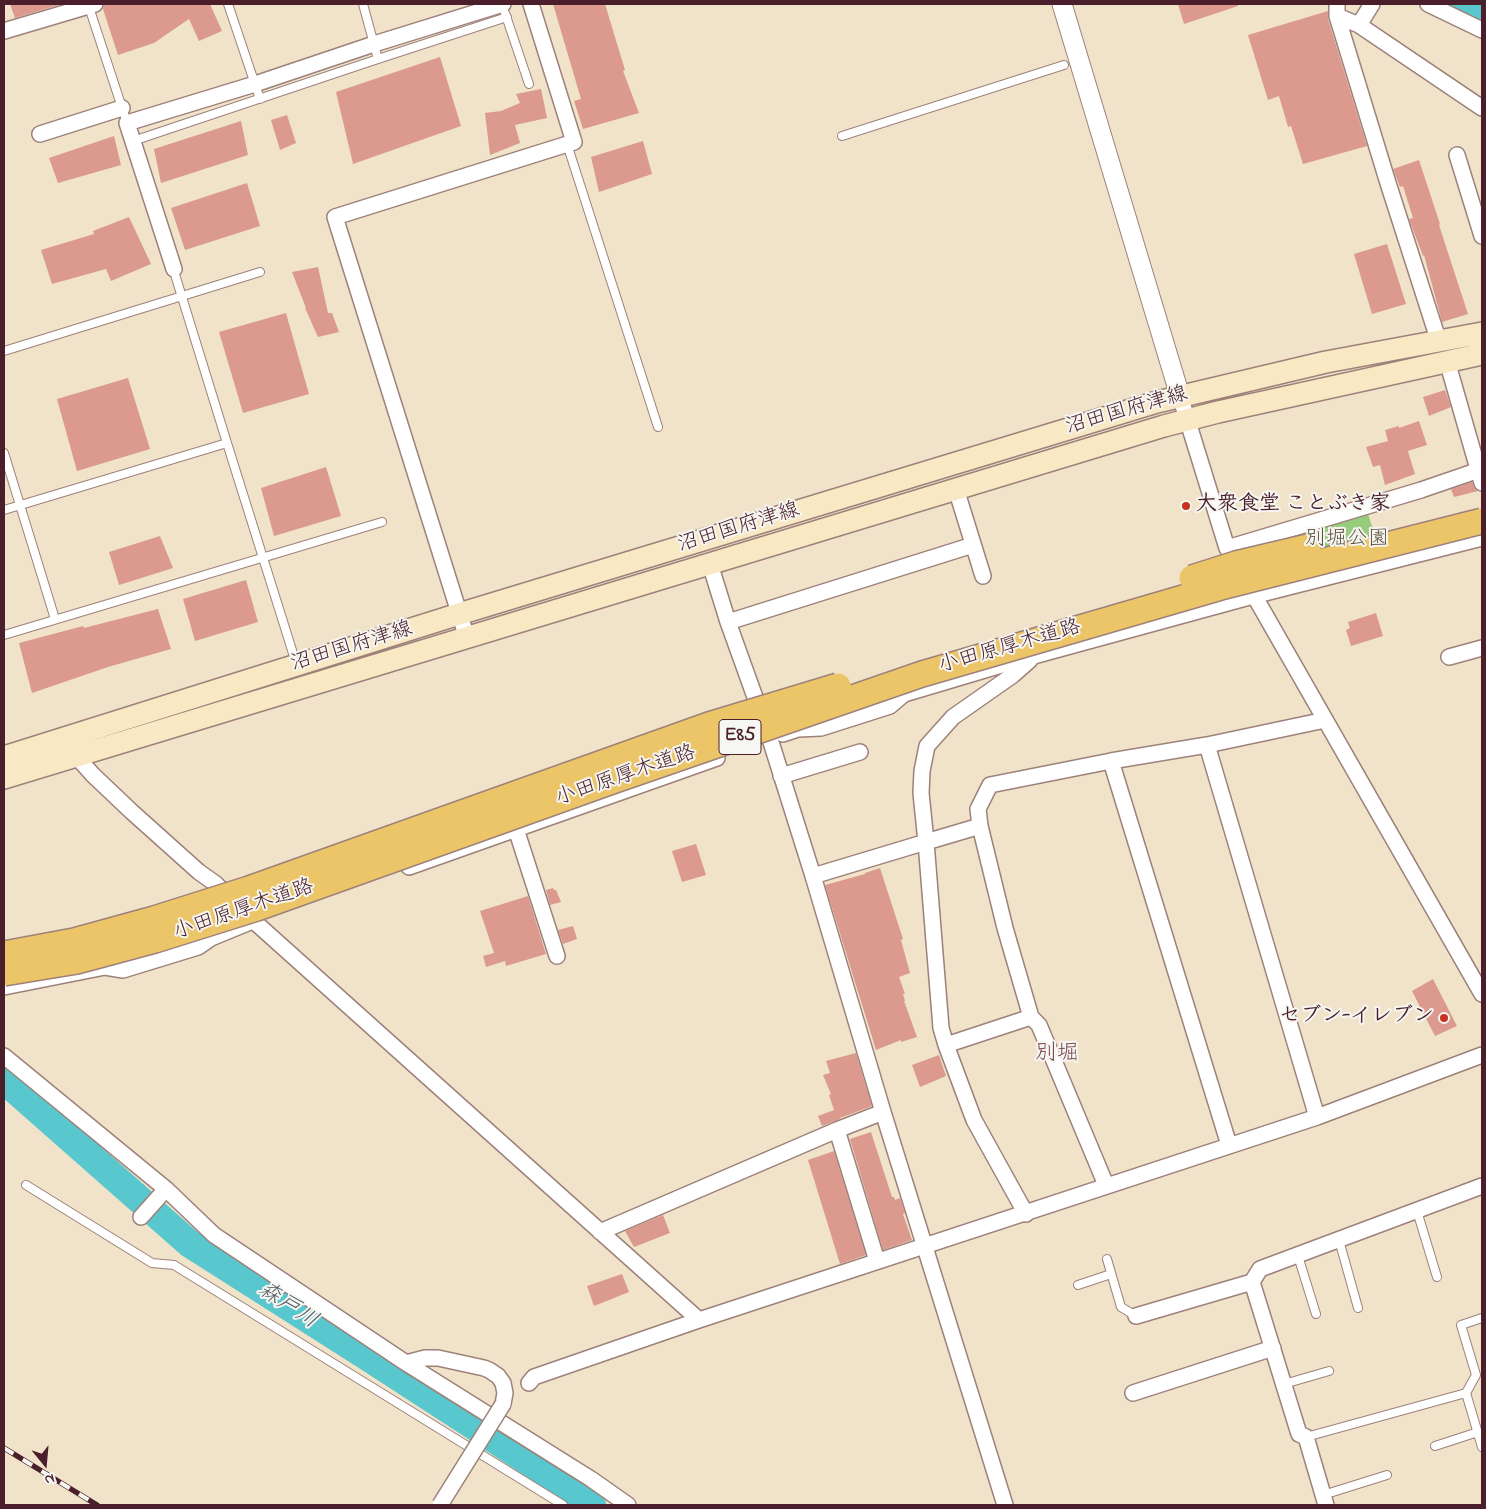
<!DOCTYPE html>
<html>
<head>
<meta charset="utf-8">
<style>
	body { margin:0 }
	#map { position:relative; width:1486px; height:1509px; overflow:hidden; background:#f0e3c9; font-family:"Indie Flower",sans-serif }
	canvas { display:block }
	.frame { position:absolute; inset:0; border:5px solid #4a1f2b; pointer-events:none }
	.north { position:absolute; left:20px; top:1439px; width:50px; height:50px; -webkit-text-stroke:4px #f6f6f2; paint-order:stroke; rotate:163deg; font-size:14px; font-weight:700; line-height:20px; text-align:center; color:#4a1f2b }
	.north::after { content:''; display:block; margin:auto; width:18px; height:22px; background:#4a1f2b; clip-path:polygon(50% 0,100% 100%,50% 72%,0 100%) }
</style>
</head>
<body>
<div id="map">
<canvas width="1486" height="1509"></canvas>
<div class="frame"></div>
<div class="north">N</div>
</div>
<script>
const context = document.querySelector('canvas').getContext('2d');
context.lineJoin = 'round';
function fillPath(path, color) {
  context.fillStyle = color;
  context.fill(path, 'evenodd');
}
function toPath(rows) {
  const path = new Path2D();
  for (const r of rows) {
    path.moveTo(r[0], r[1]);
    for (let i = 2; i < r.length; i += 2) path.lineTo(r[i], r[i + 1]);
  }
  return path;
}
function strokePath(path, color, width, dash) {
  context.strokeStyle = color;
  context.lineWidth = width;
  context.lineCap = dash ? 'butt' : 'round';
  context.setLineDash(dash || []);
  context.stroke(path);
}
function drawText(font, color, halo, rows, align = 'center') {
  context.font = font + ' "Indie Flower","Klee One",sans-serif';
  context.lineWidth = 4;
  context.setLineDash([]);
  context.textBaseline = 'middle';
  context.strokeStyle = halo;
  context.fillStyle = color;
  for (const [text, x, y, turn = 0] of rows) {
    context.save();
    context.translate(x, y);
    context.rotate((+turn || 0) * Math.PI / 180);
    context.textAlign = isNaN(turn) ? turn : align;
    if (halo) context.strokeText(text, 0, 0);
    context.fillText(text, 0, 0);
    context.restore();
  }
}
const green = toPath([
	[1367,511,1382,556,1237,552]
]);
const river = toPath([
	[1465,4,1482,12],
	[4,1080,190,1244,366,1356,574,1491,592,1505]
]);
const building = toPath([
	[10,4,62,4,15,18],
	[104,4,210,4,222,31,199,41,189,19,154,43,118,55,103,9],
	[553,4,605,4,625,70,623,71,639,113,583,129,574,101,581,99],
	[1178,4,1238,4,1238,6,1184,24],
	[1328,11,1328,19,1367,146,1303,164,1291,126,1288,127,1279,96,1268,100,1248,35],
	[440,57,461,126,353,164,336,92],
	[541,89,547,118,515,125,520,143,490,155,485,113,501,111,520,103,516,94],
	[287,115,296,143,280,150,271,120],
	[241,121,248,155,161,183,154,149],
	[114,136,121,165,58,183,49,158],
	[643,141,652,174,599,192,591,157],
	[1419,160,1440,224,1439,225,1468,314,1442,322,1424,255,1423,256,1409,219,1413,218,1403,186,1400,187,1393,169],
	[247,183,260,226,185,250,171,208],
	[129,217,151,264,111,281,106,269,52,284,41,250,94,234,93,231],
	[1387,244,1406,304,1372,314,1354,254],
	[318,267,328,313,332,313,339,332,318,337,305,308,306,308,292,272],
	[286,313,309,394,243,413,219,332],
	[128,378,150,449,77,471,57,399],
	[1445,390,1451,407,1429,416,1423,397],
	[1419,421,1427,445,1408,451,1415,474,1385,485,1380,465,1373,467,1366,447,1388,441,1385,430,1399,426,1399,428],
	[326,467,341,516,274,536,261,488],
	[1472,482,1475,489,1478,491,1454,497,1451,489],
	[160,536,173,568,119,585,109,552],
	[246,580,258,622,195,641,183,599],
	[158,609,171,649,108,667,32,693,19,643,83,626,84,628],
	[1376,613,1383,636,1351,646,1346,630,1350,628,1348,622],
	[696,844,706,875,682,882,672,851],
	[880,868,903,939,901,940,910,973,899,977,905,994,903,994,905,1001,904,1001,917,1037,901,1042,901,1040,876,1050,825,885,865,874,865,873],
	[553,888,554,890,556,890,561,902,550,905,546,890],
	[528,896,546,954,506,966,505,961,486,967,483,956,494,953,480,911],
	[573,926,577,939,563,944,558,930],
	[1433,979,1457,1026,1435,1036,1412,991],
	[856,1053,872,1106,840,1118,840,1119,822,1126,818,1116,834,1110,829,1095,831,1094,823,1075,830,1073,826,1061],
	[939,1055,946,1076,920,1087,912,1065],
	[871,1132,892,1197,894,1197,895,1200,900,1198,905,1213,903,1214,912,1240,883,1250,850,1139],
	[834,1151,866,1255,840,1264,808,1160],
	[663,1215,670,1233,634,1247,625,1231],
	[622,1274,629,1292,594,1306,587,1286]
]);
const service = toPath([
	[88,4,128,126],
	[228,4,260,99],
	[363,4,378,59],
	[505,13,529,84],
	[842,136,1064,65],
	[133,141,378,59,507,17],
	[567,144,658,427],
	[173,268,227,443],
	[4,351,260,272],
	[4,453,55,619],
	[4,510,227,443,296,663],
	[4,635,382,522],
	[26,1185,152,1263,174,1265,563,1505],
	[1417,1211,1437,1277],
	[1339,1240,1358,1308],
	[1298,1256,1316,1314],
	[1107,1259,1121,1307,1136,1316],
	[1078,1285,1111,1274],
	[1284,1384,1329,1371],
	[1466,1393,1476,1375,1461,1325,1482,1318],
	[1306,1437,1466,1393,1482,1447],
	[1435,1446,1478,1432],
	[1323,1495,1387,1475]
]);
const minor = toPath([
	[1337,4,1337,16,1388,183,1439,342],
	[1428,4,1482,30],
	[1337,16,1359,25,1482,108],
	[1359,25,1372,4],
	[4,31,95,4],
	[40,134,122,108],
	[1457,155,1482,236],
	[174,269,127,123,255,84,374,44,503,4],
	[1447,361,1482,483],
	[1180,396,1227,548,1482,994],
	[956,489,983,576],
	[1227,548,1421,490,1482,469],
	[710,564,728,622,770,739,813,876],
	[728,622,973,545],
	[467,638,335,217,574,142,531,4],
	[1449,657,1482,648],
	[783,734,798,729,821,728,890,706,904,694,1008,663,1253,596,1482,538],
	[1207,745,1317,1117],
	[76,756,93,775,132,812,199,872,216,884,231,899],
	[1111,761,1207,745,1325,720],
	[781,776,860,752],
	[980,826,926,842,921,793,922,771,927,746,953,717,1013,675,1030,660],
	[516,829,557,956],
	[409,867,717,758],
	[247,915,699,1320],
	[4,987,105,967,123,970,198,947,211,938,255,920],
	[946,1045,974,1120,1026,1214],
	[4,1056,166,1189,214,1235,406,1363,425,1358,438,1358,484,1368,489,1370,498,1376,503,1383,505,1393,503,1404],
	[883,1112,1005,1505],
	[1106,1185,1039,1025,1031,1017,1005,928,980,826,978,809,990,785,1111,761,1229,1145],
	[141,1217,166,1189],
	[600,1232,837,1130],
	[877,1261,837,1130,883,1112,813,876,926,842,941,1028,946,1045,1031,1017],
	[1136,1316,1252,1282],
	[406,1363,591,1479,628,1505],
	[529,1383,534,1377,699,1320,1317,1117,1482,1055],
	[1133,1393,1273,1348],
	[1326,1505,1306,1437,1299,1434,1252,1282,1260,1269,1482,1186]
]);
const tertiary = toPath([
	[1062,4,1180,396]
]);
const secondary = toPath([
	[4,757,459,614,1157,402,1326,362,1482,333],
	[4,778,1164,426,1218,412,1482,354]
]);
const rail = toPath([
	[4,1448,97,1505]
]);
const minorBridge = toPath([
	[440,1505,503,1404]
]);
const trunkBridge = toPath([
	[1192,578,1236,564,1308,547],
	[4,954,74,941,154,919,249,889,709,725,838,686],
	[4,973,77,961,155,940,257,908,615,780,922,674,1221,587,1482,521]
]);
const markers = [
	[1186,506,5,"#c8321e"],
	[1444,1018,5,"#c8321e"]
];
const shields = [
	[740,737,42]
];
const shieldNames = [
	["E85",740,737]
];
const streetNames = [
	["沼田国府津線",1127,412,-16],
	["沼田国府津線",739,529,-17],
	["沼田国府津線",352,648,-17],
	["小田原厚木道路",1010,648,-16],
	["小田原厚木道路",626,777,-19],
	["小田原厚木道路",244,911,-19]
];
const poiNames = [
	["大衆食堂 ことぶき家",1196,506],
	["セブン-イレブン",1434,1018,"right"]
];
const parkNames = [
	["別堀公園",1347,541]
];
const neighbourhoodNames = [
	["別堀",1057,1055]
];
const waterNames = [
	["森戸川",287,1307,33]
];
fillPath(green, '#97cc7d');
strokePath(river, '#59c7ce', 28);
fillPath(building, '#db9a8d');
strokePath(service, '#9d817a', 10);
strokePath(minor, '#9d817a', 18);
strokePath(tertiary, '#9d817a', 21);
strokePath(secondary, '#9d817a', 24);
strokePath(service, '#fff', 8);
strokePath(minor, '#fff', 15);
strokePath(tertiary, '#fff', 19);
strokePath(secondary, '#f8e8c3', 21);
strokePath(rail, '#4a1f2b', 5.5);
strokePath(rail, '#f6f6f2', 4, [11]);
strokePath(minorBridge, '#9d817a', 18, []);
strokePath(trunkBridge, '#9d817a', 28, []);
strokePath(minorBridge, '#fff', 15);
strokePath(trunkBridge, '#edc569', 25);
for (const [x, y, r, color] of markers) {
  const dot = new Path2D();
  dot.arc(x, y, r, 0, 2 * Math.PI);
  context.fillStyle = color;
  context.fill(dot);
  strokePath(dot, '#f6f6f2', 2);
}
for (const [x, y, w] of shields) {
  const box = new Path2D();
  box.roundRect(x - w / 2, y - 17.5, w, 35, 4);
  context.fillStyle = '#f6f6f2';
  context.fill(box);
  strokePath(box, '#4a1f2b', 1);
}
drawText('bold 20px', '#4a1f2b', null, shieldNames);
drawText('21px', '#4a1f2b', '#f6f6f2', streetNames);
drawText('bold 21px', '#4a1f2b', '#f6f6f2', poiNames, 'left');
drawText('21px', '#615344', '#f6f6f2', parkNames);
drawText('22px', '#7d4a4d', '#f6f6f2', neighbourhoodNames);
drawText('italic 22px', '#4f5a64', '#f6f6f2', waterNames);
</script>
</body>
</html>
